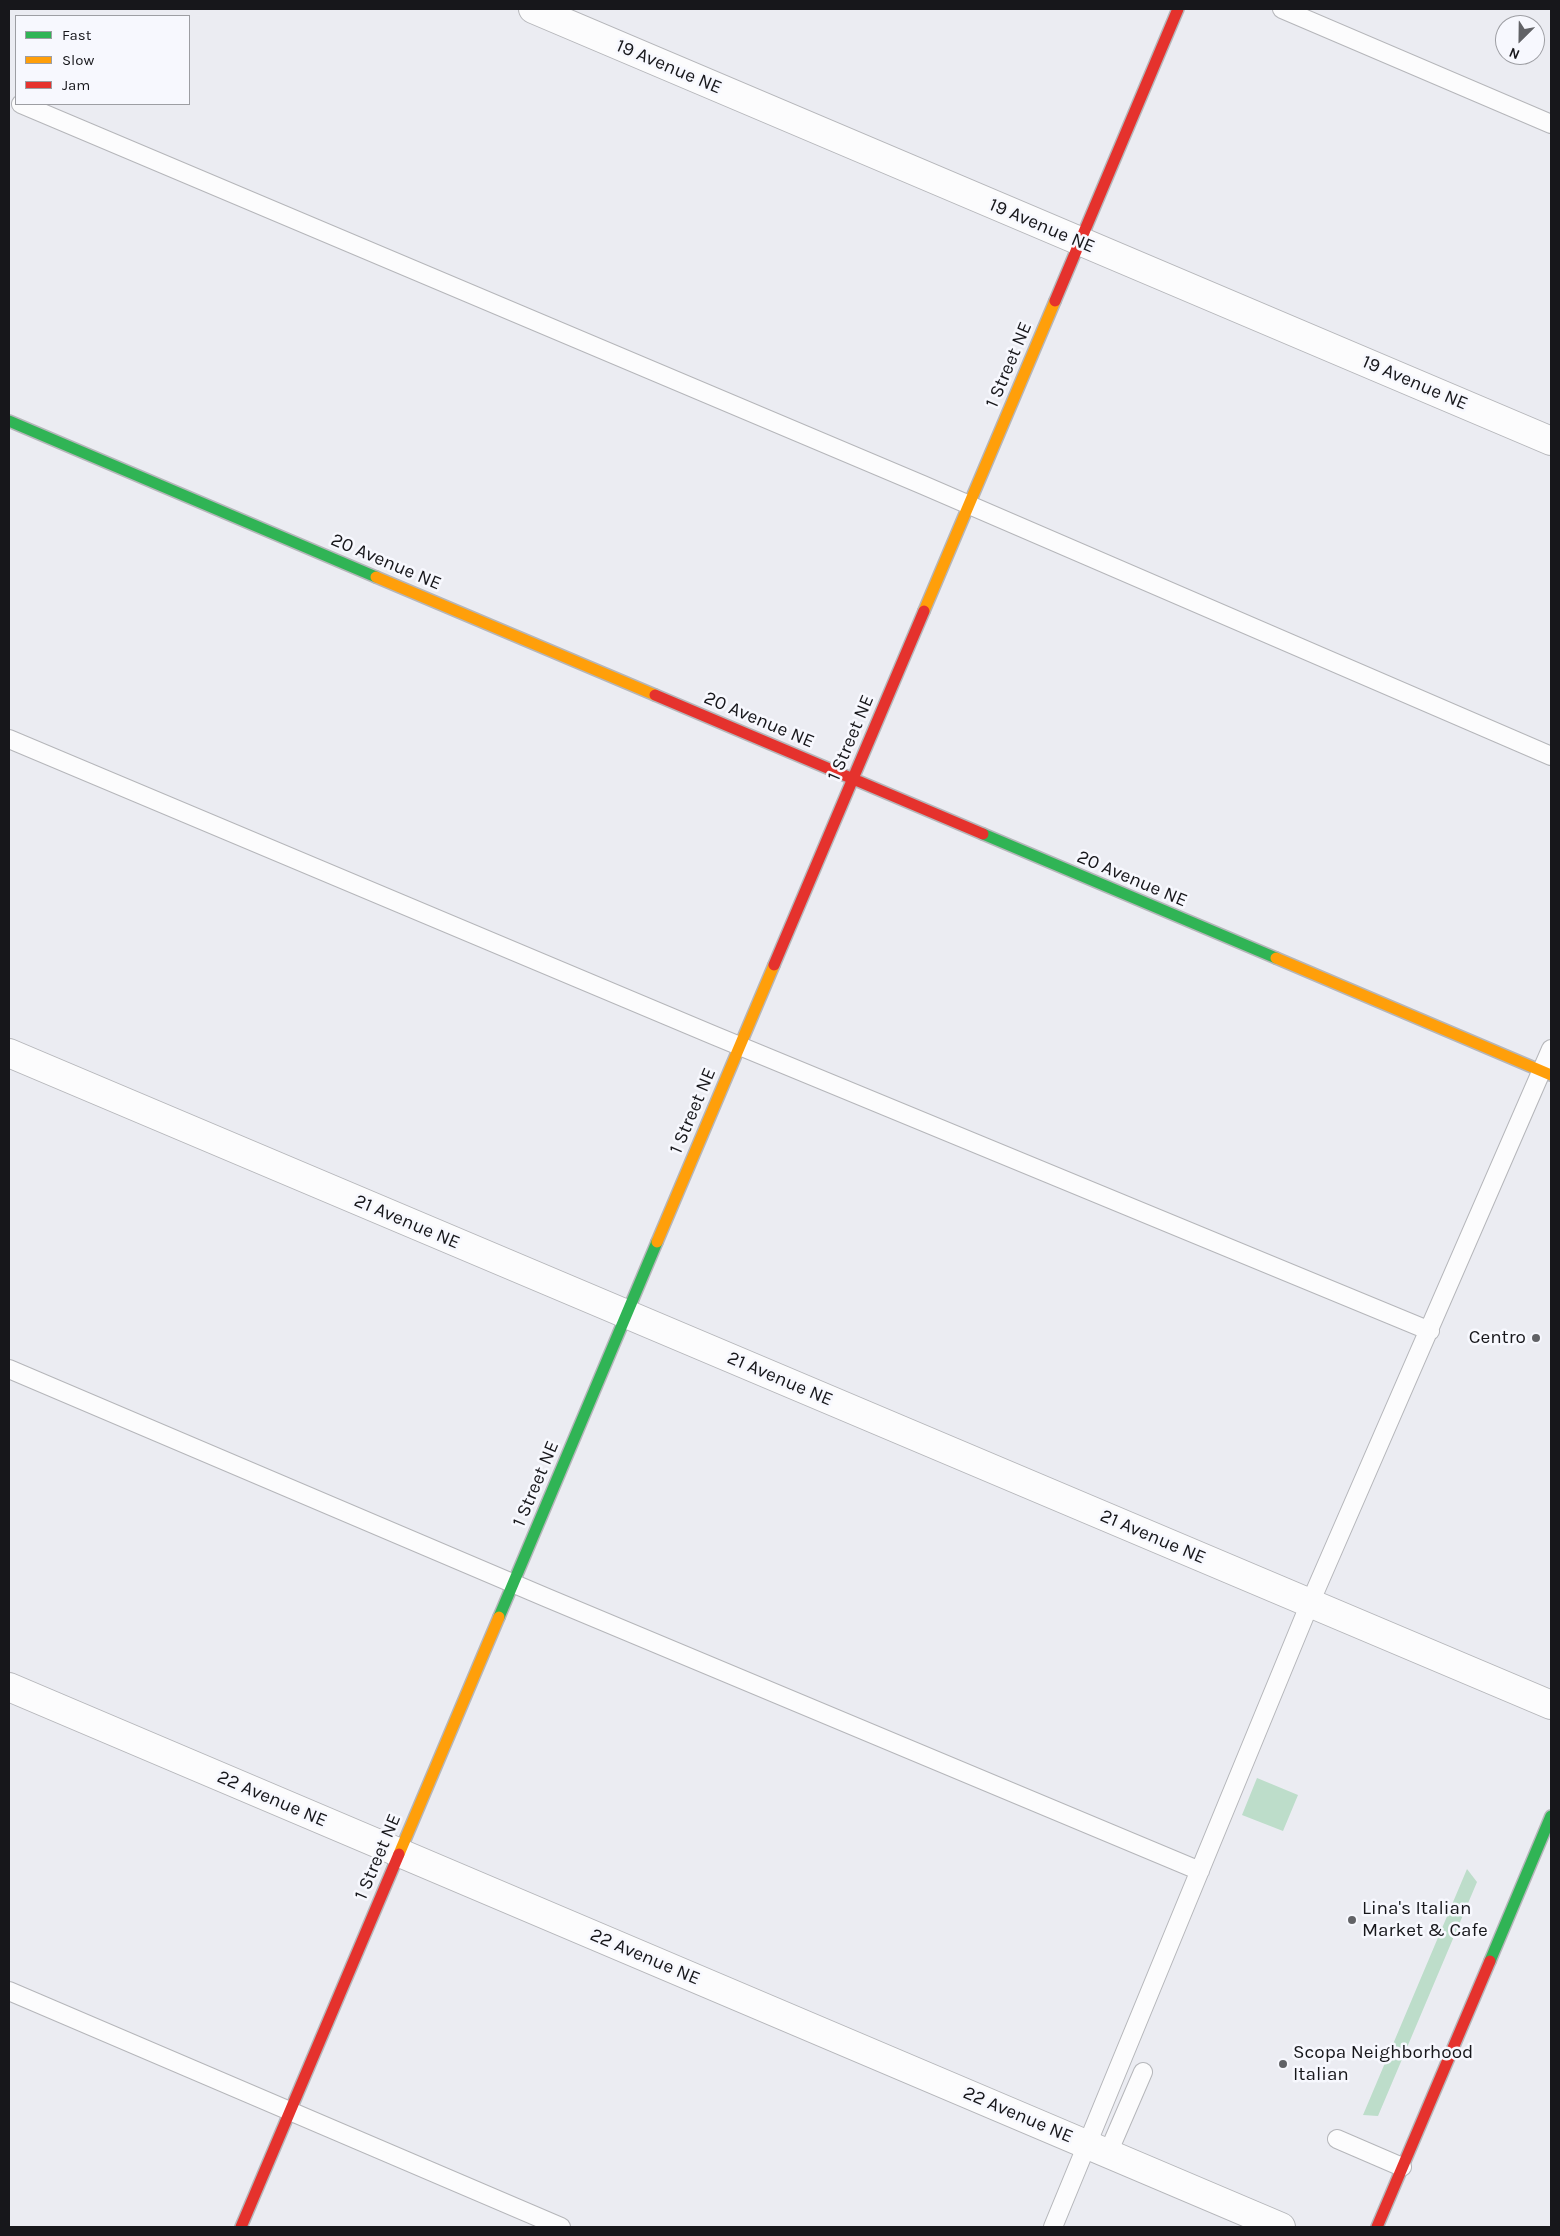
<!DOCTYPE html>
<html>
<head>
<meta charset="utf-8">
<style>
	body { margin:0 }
	#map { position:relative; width:1560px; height:2236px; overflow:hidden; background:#ebecf2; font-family:Karla,sans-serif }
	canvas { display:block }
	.frame { position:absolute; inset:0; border:10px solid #17171b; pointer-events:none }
	.legend { position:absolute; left:15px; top:15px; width:175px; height:90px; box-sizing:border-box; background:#f7f8fe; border:1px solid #9d9ea3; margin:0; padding:6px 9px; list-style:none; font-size:15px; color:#17171b }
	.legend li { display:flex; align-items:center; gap:10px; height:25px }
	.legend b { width:25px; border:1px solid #9d9ea3 }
	.north { position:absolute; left:1495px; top:15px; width:50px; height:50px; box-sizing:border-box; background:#f7f8fe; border:1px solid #9d9ea3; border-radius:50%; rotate:203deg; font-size:14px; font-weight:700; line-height:20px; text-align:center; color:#17171b }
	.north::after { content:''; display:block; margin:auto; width:18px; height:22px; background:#616266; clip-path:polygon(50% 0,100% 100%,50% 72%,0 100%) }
</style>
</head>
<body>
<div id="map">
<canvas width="1560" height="2236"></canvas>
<div class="frame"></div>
<ul class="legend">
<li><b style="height:6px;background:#30b455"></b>Fast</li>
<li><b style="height:6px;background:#ff9f0a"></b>Slow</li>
<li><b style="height:6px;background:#e5322d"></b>Jam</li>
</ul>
<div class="north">N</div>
</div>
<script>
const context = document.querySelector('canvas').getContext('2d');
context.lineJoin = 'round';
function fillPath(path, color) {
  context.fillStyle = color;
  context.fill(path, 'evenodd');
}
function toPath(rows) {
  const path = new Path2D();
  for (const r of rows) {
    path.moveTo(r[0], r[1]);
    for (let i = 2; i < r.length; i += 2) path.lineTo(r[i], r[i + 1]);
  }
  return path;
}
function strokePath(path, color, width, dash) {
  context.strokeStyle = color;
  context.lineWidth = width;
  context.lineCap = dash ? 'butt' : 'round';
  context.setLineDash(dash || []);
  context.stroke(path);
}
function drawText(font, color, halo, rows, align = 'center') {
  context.font = font + ' Karla,sans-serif';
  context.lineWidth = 5;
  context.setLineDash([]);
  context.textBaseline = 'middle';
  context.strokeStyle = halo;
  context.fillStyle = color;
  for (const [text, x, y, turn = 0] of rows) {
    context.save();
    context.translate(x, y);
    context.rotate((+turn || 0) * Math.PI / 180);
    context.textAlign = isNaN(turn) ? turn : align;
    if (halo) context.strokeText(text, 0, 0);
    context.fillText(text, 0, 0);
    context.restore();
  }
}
const green = toPath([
	[1257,1778,1298,1795,1283,1831,1242,1815],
	[1467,1869,1477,1882,1378,2116,1363,2115]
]);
const lane = toPath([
	[1282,9,1551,124],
	[21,104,923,485,1551,756],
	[9,739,713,1035,1430,1331],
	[9,1369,545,1597,1200,1871],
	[9,1991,561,2227],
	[1337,2139,1402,2167],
	[1108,2153,1143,2072],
	[1053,2227,1310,1603,1551,1049]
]);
const street = toPath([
	[533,9,1551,441],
	[9,1053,1551,1705],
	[9,1687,1281,2227]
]);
const fast = toPath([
	[9,421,376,577],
	[983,834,1276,958],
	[499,1617,657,1242],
	[1490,1961,1551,1816]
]);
const slow = toPath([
	[376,577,655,695],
	[924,611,1055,301],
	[1276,958,1551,1075],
	[657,1242,774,965],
	[399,1854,499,1617]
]);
const jam = toPath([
	[1055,301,1178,9],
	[655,695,983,834],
	[774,965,924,611],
	[241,2227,399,1854],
	[1377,2227,1490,1961]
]);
const markers = [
	[1536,1338,5,"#616266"],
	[1352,1920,5,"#616266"],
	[1283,2064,5,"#616266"]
];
const streetNames = [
	["19 Avenue NE",669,67,23],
	["19 Avenue NE",1042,226,23],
	["1 Street NE",1009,365,-67],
	["19 Avenue NE",1415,383,23],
	["20 Avenue NE",386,562,23],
	["20 Avenue NE",759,720,23],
	["1 Street NE",851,738,-67],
	["20 Avenue NE",1132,879,23],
	["1 Street NE",693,1111,-67],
	["21 Avenue NE",407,1222,23],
	["21 Avenue NE",780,1379,23],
	["1 Street NE",536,1484,-67],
	["21 Avenue NE",1153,1537,23],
	["22 Avenue NE",272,1799,23],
	["1 Street NE",378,1857,-67],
	["22 Avenue NE",645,1957,23],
	["22 Avenue NE",1018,2115,23]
];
const poiNames = [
	["Centro",1526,1338,"right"],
	["Lina's Italian",1362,1909],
	["Market & Cafe",1362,1931],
	["Scopa Neighborhood",1293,2053],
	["Italian",1293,2075]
];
fillPath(green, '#bdddca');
strokePath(lane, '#b5b6ba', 20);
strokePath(street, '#b5b6ba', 30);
strokePath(fast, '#b5b6ba', 14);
strokePath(slow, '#b5b6ba', 14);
strokePath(jam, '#b5b6ba', 14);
strokePath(lane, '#fcfcfd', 18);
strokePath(street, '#fcfcfd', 28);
strokePath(fast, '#30b455', 11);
strokePath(slow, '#ff9f0a', 11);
strokePath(jam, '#e5322d', 11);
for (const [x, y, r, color] of markers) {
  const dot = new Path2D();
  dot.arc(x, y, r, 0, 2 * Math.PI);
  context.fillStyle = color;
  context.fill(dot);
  strokePath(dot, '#f7f8fe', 2);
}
drawText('19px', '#17171b', '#f7f8fe', streetNames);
drawText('19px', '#17171b', '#f7f8fe', poiNames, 'left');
</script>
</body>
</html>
